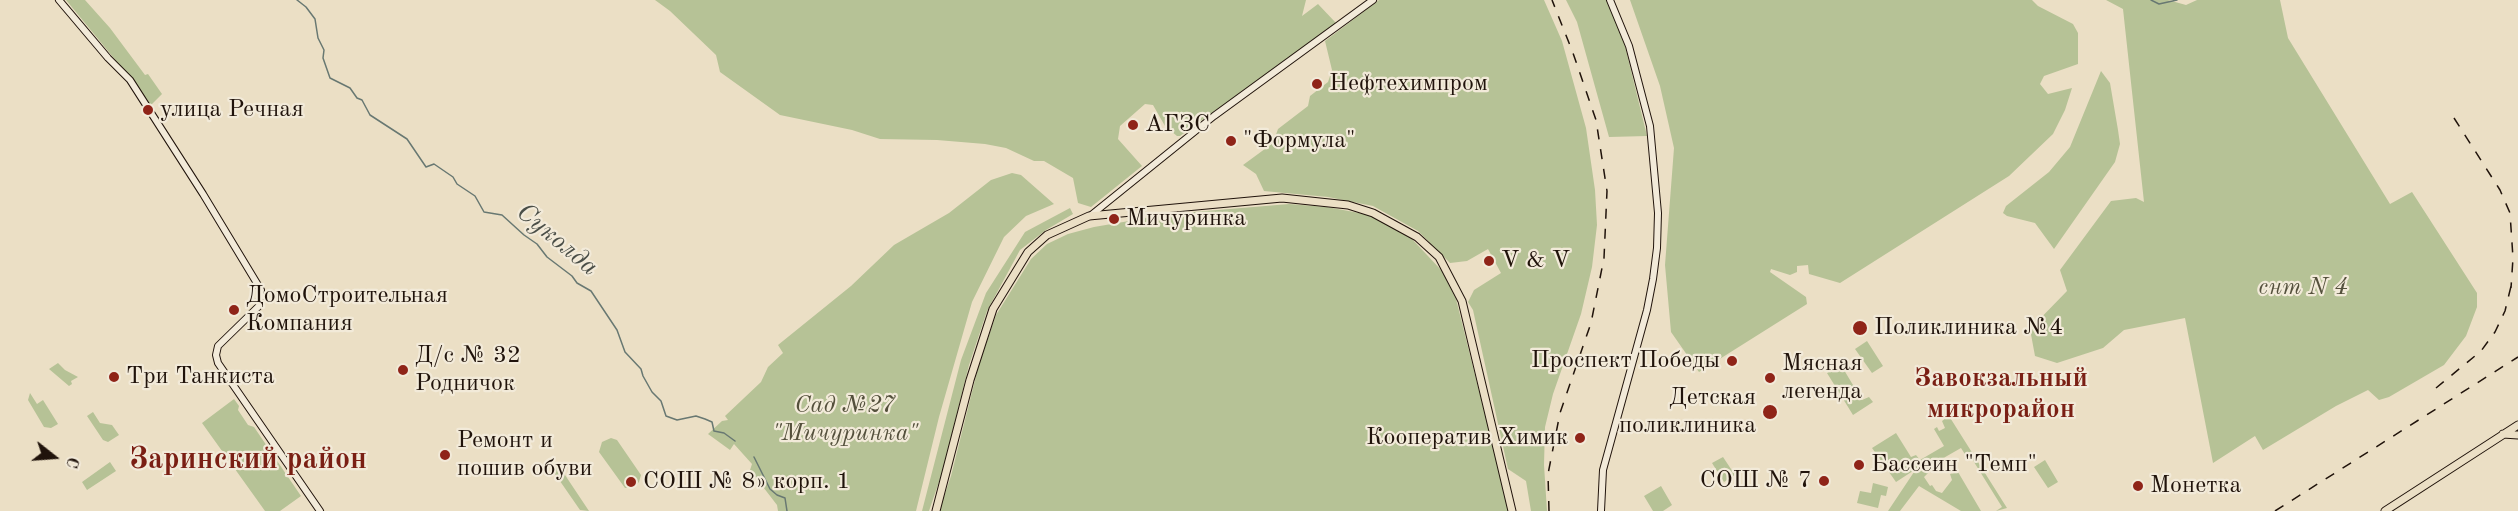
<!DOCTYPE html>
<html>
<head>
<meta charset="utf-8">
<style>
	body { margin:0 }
	#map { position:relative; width:2518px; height:511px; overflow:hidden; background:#ebdfc5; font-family:"Old Standard TT",serif }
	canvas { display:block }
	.north { position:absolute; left:24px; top:427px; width:60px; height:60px; -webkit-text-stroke:4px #f2ead9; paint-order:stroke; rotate:107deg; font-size:16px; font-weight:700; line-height:24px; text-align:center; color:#20130b }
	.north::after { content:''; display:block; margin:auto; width:21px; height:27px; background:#20130b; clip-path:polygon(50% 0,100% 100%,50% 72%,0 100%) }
</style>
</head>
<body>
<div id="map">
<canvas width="2518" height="511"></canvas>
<div class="north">С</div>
</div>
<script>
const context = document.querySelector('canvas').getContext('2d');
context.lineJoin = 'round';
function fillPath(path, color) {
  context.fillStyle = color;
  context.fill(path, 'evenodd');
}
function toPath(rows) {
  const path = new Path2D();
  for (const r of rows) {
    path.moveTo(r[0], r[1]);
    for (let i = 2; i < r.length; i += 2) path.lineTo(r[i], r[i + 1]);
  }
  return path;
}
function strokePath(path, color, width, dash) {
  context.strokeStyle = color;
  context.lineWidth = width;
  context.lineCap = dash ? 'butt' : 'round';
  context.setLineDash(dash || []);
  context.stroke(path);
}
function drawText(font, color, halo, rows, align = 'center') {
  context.font = font + ' "Old Standard TT",serif';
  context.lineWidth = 4.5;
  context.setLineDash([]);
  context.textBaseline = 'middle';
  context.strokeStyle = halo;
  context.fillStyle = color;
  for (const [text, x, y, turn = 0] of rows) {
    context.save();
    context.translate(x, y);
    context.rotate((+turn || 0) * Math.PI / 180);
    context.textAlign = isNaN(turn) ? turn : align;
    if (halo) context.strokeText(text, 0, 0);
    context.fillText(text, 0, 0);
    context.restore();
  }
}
const green = toPath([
	[66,0,85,0,110,28,145,75,148,74,162,94,150,106,131,79],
	[655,0,1306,0,1302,16,1318,4,1336,23,1180,136,1177,136,1165,126,1153,105,1145,104,1120,126,1118,139,1142,166,1091,207,1078,203,1073,178,1044,161,1034,161,1006,148,985,144,937,140,880,139,852,130,780,115,720,72,716,55,670,11],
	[1379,0,1544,0,1562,41,1586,128,1595,190,1597,225,1592,267,1581,314,1553,394,1545,427,1544,465,1547,511,1531,511,1526,481,1508,469,1473,310,1468,302,1474,290,1501,273,1488,249,1467,261,1450,263,1418,231,1373,206,1328,197,1264,191,1256,174,1243,165,1273,143,1278,129,1308,106,1310,96,1328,82,1332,70,1325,41],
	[1566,0,1607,0,1625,46,1647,136,1609,137,1577,22],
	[1630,0,2032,0,2038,6,2073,24,2078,33,2078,64,2044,76,2040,84,2048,94,2072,88,2065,110,2053,134,2009,176,1840,283,1809,274,1808,265,1797,266,1797,272,1790,275,1771,269,1770,272,1806,297,1807,304,1699,372,1671,332,1665,265,1674,148,1660,86],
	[2106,0,2168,0,2186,5,2197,0,2280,0,2288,38,2390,204,2412,192,2477,293,2477,307,2466,336,2444,365,2389,397,2379,400,2368,390,2336,406,2263,450,2255,436,2213,463,2185,318,2124,330,2103,348,2057,363,2035,356,2030,329,2067,291,2060,270,2111,201,2136,198,2144,202,2123,9],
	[2101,71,2110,83,2118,130,2120,144,2115,162,2054,249,2035,223,2007,216,2003,213,2006,206,2049,172,2070,147],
	[1012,173,1021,175,1054,204,1026,216,1004,237,972,302,939,417,916,511,778,511,777,505,750,470,752,464,734,444,730,450,708,434,722,421,728,420,725,416,761,382,768,367,783,353,778,345,851,286,894,245,949,213,991,180],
	[1289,204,1327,207,1370,215,1412,239,1442,271,1456,299,1509,511,939,511,951,476,978,368,996,315,1031,259,1047,244,1068,234,1094,227,1170,214],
	[1070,208,1073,214,1046,230,1020,250,987,311,969,365,942,473,929,511,922,511,961,360,986,293,1025,232],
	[1867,341,1883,366,1872,373,1855,349],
	[58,363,65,370,78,377,71,381,72,384,69,386,49,369],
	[1841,365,1862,400,1869,397,1873,402,1853,415,1827,373],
	[30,393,37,404,43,400,58,424,51,428,44,427,28,400],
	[234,399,239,406,238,410,248,425,254,427,301,496,280,511,265,511,202,423],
	[93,412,100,423,112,425,119,435,108,442,103,440,87,416],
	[1949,416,2007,508,1996,511,2002,507,1969,454,1966,456,1961,448,1933,464,1934,467,1924,477,1930,486,1932,485,1936,491,1942,493,1952,480,1950,474,1958,472,1981,511,1961,511,1919,486,1900,511,1888,511,1916,469,1896,482,1872,448,1896,433,1911,457,1916,455,1920,460,1944,446,1934,429,1937,427,1939,431,1945,428,1942,421],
	[611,438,617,440,641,475,639,482,634,487,625,488,599,452,602,442],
	[1723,457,1735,475,1724,482,1712,463],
	[2045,460,2058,482,2048,488,2034,467],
	[110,462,116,471,87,490,82,482],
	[557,465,559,466,589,511,580,510,553,471],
	[1873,483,1888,487,1886,496,1881,495,1878,508,1857,503,1860,491,1871,493],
	[1661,486,1672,505,1663,511,1653,511,1644,496]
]);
const stream = toPath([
	[297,0,306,7,315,19,318,38,324,50,323,58,330,78,350,88,357,98,362,100,370,115,407,139,426,167,434,164,453,177,457,184,475,196,484,212,502,215,524,235,537,244,547,257,572,276,577,283,591,291,617,330,625,352,641,369,643,376,652,392,661,401,666,416,677,420,696,416,705,419,712,422,714,431,724,433,735,441],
	[2151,0,2159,4,2177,0],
	[754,457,770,489,777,495,785,498,787,511]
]);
const secondary = toPath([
	[59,0,108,58,130,80,203,194,261,290,259,306,218,346,216,355,218,363,320,511],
	[1090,216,1214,116,1373,0],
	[1601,511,1603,470,1647,310,1653,279,1657,248,1658,213,1650,126,1629,46,1610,0]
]);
const primary = toPath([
	[2503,434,2518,435],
	[936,511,970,380,993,309,1028,252,1047,235,1089,216,1282,198,1348,205,1373,213,1417,237,1439,257,1462,301,1512,511],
	[2385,511,2518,425]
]);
const rail = toPath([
	[2454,118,2500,190,2510,213,2513,258,2511,288],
	[2436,388,2481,351,2495,332,2505,311,2512,282],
	[1549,511,1548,474,1560,413,1591,323,1604,258,1607,191,1596,120,1573,53,1552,0],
	[2275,511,2518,357]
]);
const markers = [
	[1317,84,6,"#8f2418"],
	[148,110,6,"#8f2418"],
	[1133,125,6,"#8f2418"],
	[1231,141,6,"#8f2418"],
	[1114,219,6,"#8f2418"],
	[1489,261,6,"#8f2418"],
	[234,310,6,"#8f2418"],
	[1860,328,8,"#8f2418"],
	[1732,361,6,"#8f2418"],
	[403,370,6,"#8f2418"],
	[114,377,6,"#8f2418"],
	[1770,378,6,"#8f2418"],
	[1770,412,8,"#8f2418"],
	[1580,438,6,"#8f2418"],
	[445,455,6,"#8f2418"],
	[1859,465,6,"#8f2418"],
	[1824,481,6,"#8f2418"],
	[631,482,6,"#8f2418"],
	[2138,486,6,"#8f2418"]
];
const poiNames = [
	["Нефтехимпром",1329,84],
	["улица Речная",160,110],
	["АГЗС",1145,125],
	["\"Формула\"",1243,141],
	["Мичуринка",1126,219],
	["V & V",1501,261],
	["ДомоСтроительная",246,296],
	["Компания",246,324],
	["Поликлиника №4",1874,328],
	["Д/с № 32",415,356],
	["Родничок",415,384],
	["Проспект Победы",1720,361,"right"],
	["Мясная",1782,364],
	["легенда",1782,392],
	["Три Танкиста",126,377],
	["Детская",1756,398,"right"],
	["поликлиника",1756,426,"right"],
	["Кооператив Химик",1568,438,"right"],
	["Ремонт и",457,441],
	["пошив обуви",457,469],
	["Бассеин \"Темп\"",1871,465],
	["СОШ № 7",1812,481,"right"],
	["СОШ № 8» корп. 1",643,482],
	["Монетка",2150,486]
];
const parkNames = [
	["снт N 4",2303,288],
	["Сад №27",845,406],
	["\"Мичуринка\"",845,434]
];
const waterNames = [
	["Суколда",557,240,40]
];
const quarterNames = [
	["Завокзальный",2001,379],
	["микрорайон",2001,410]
];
const districtNames = [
	["Заринский район",248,460]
];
fillPath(green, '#b6c296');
strokePath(stream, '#687872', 1.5);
strokePath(secondary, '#20130b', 8);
strokePath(primary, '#20130b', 9);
strokePath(secondary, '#f2ead9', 6);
strokePath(primary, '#ebdfc5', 7);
strokePath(rail, '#20130b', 1.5, [10, 10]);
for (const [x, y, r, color] of markers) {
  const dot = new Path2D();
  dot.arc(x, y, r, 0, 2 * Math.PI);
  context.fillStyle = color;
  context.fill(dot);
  strokePath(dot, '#f2ead9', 2);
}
drawText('24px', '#20130b', '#f2ead9', poiNames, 'left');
drawText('italic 24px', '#54503c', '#f2ead9', parkNames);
drawText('italic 26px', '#4a4e47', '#f2ead9', waterNames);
drawText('bold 27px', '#7a1f14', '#f2ead9', quarterNames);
drawText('bold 30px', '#7a1f14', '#f2ead9', districtNames);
</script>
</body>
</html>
